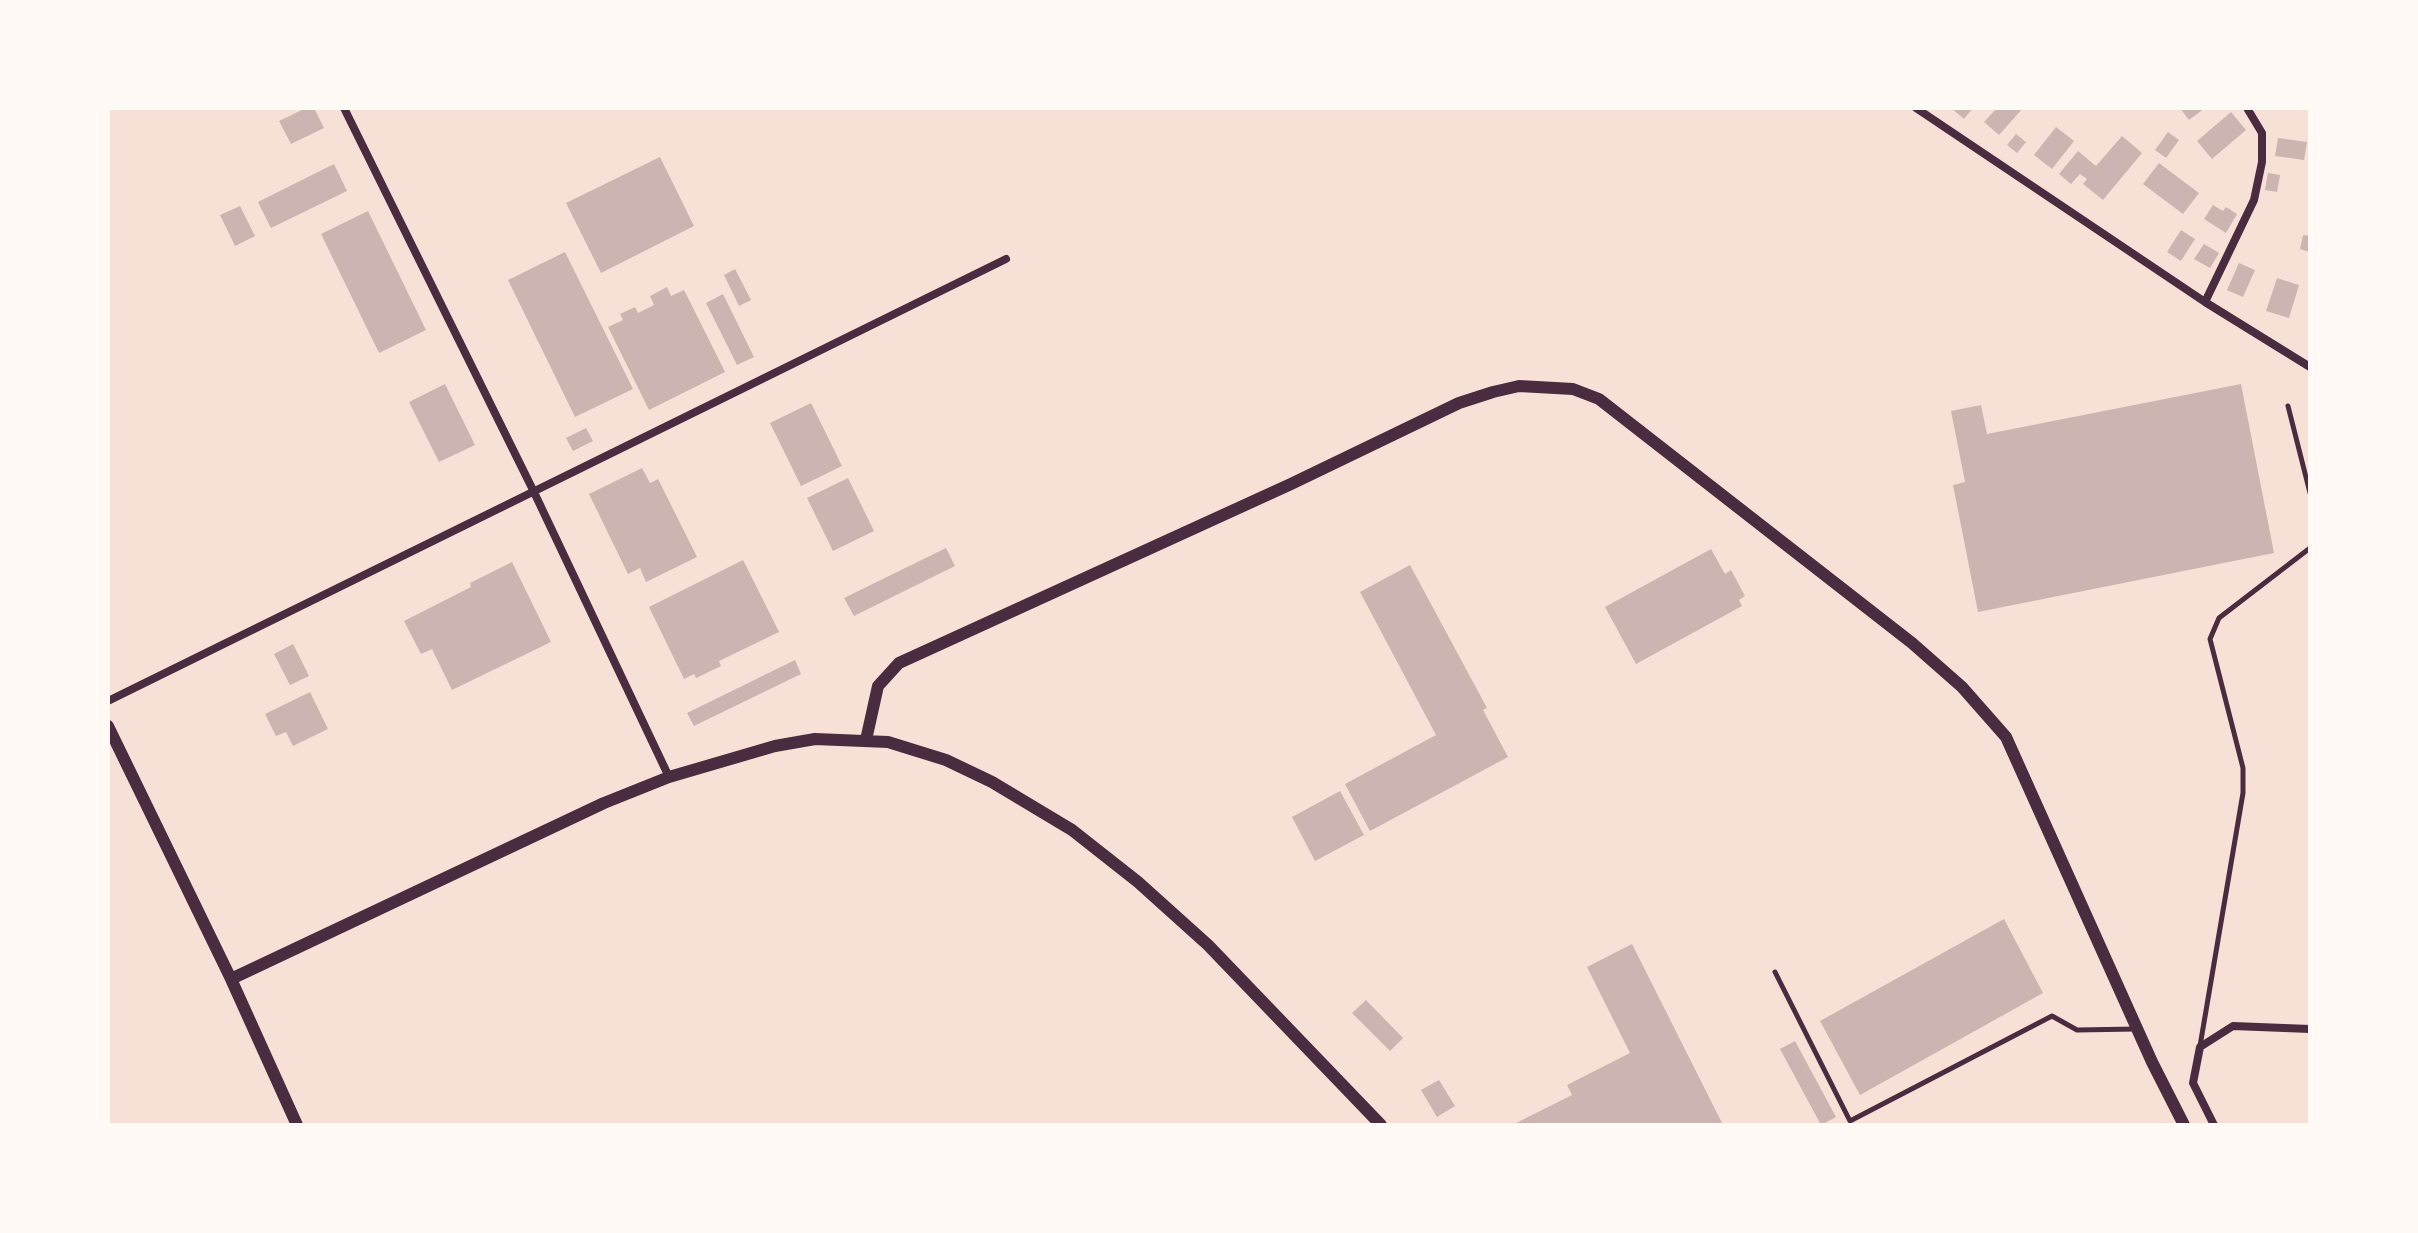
<!DOCTYPE html>
<html>
<head>
<meta charset="utf-8">
<style>
	body { margin:0 }
	#map { position:relative; width:2418px; height:1233px; overflow:hidden; background:#f7e1d7; font-family:"Crimson Pro",serif }
	canvas { display:block }
	.frame { position:absolute; inset:0; border:110px solid #fffaf5; pointer-events:none }
</style>
</head>
<body>
<div id="map">
<canvas width="2418" height="1233"></canvas>
<div class="frame"></div>
</div>
<script>
const context = document.querySelector('canvas').getContext('2d');
context.lineJoin = 'round';
function fillPath(path, color) {
  context.fillStyle = color;
  context.fill(path, 'evenodd');
}
function toPath(rows) {
  const path = new Path2D();
  for (const r of rows) {
    path.moveTo(r[0], r[1]);
    for (let i = 2; i < r.length; i += 2) path.lineTo(r[i], r[i + 1]);
  }
  return path;
}
function strokePath(path, color, width, dash) {
  context.strokeStyle = color;
  context.lineWidth = width;
  context.lineCap = dash ? 'butt' : 'round';
  context.setLineDash(dash || []);
  context.stroke(path);
}
const building = toPath([
	[306,108,314,108,324,128,291,144,279,121],
	[1951,108,1973,108,1964,119],
	[1997,108,2023,108,1999,135,1984,122],
	[2180,108,2205,108,2189,120],
	[2231,112,2246,130,2212,159,2197,141],
	[2056,127,2074,141,2052,169,2034,155],
	[2168,132,2179,140,2166,158,2155,150],
	[2016,134,2026,142,2017,153,2007,145],
	[2122,136,2142,153,2103,200,2083,184,2087,179,2080,174,2071,184,2059,174,2078,151,2096,166],
	[2278,138,2307,142,2304,160,2275,156],
	[660,157,694,226,601,273,566,203],
	[2159,163,2199,193,2183,214,2143,184],
	[334,164,347,191,271,228,258,202],
	[2268,173,2280,175,2277,192,2265,190],
	[2213,205,2223,211,2226,207,2237,214,2226,233,2204,219],
	[240,206,255,236,235,246,220,215],
	[368,211,426,330,379,353,321,234],
	[2181,230,2195,239,2181,261,2167,252],
	[2303,235,2310,236,2310,252,2300,249],
	[2204,244,2219,253,2210,268,2194,259],
	[565,252,633,389,575,417,508,280],
	[2239,263,2255,270,2243,297,2227,290],
	[735,269,751,300,739,306,724,275],
	[2277,278,2299,285,2289,318,2266,311],
	[667,287,671,296,684,290,725,372,649,410,608,327,623,320,620,314,635,307,638,313,654,305,650,296],
	[723,294,754,357,737,365,706,303],
	[445,384,475,445,439,462,409,402],
	[2241,384,2274,553,1978,612,1953,485,1965,482,1951,411,1981,405,1987,434],
	[811,403,842,466,801,486,770,423],
	[586,428,593,441,573,451,566,438],
	[642,468,650,483,658,479,697,557,646,582,640,568,628,574,589,494],
	[848,478,874,531,833,551,807,498],
	[946,548,955,566,854,616,844,598],
	[1711,549,1725,574,1731,570,1745,596,1739,600,1742,606,1636,664,1605,607],
	[743,560,779,632,719,661,721,666,696,678,694,674,684,679,649,607],
	[512,562,551,642,452,690,432,649,421,654,404,621,471,587,470,583],
	[1410,565,1487,708,1483,710,1508,757,1370,831,1345,784,1436,735,1360,592],
	[293,644,309,676,290,685,274,654],
	[795,660,801,674,694,726,687,713],
	[310,692,328,729,293,746,286,732,276,736,265,714],
	[1340,791,1364,835,1315,861,1292,817],
	[2004,919,2043,993,1860,1095,1820,1021],
	[1632,944,1723,1125,1512,1125,1572,1095,1567,1085,1630,1053,1587,967],
	[1366,1000,1403,1038,1390,1051,1352,1013],
	[1795,1041,1836,1117,1821,1125,1780,1049],
	[1439,1080,1455,1106,1437,1117,1421,1090]
]);
const service = toPath([
	[2288,406,2310,493],
	[1775,972,1850,1121,2052,1016,2077,1030,2136,1029],
	[2200,1046,2243,793,2243,768,2210,639,2219,618,2310,548]
]);
const minor = toPath([
	[344,108,533,490,669,777],
	[1916,108,2205,302,2310,367],
	[2205,302,2254,200,2262,162,2262,133,2247,108],
	[108,701,1006,259],
	[2214,1125,2193,1083,2200,1047,2233,1026,2310,1029]
]);
const tertiary = toPath([
	[108,726,231,979,297,1125],
	[866,740,878,686,899,663,1291,484,1459,403,1493,392,1519,386,1573,389,1599,399,1912,643,1962,687,2006,737,2152,1062,2184,1125],
	[231,979,604,803,669,777,775,746,815,739,888,742,946,760,992,782,1072,830,1138,882,1208,945,1381,1125]
]);
fillPath(building, '#ccb4b1');
strokePath(service, '#4a2c40', 5);
strokePath(minor, '#4a2c40', 8);
strokePath(tertiary, '#4a2c40', 12);
</script>
</body>
</html>
